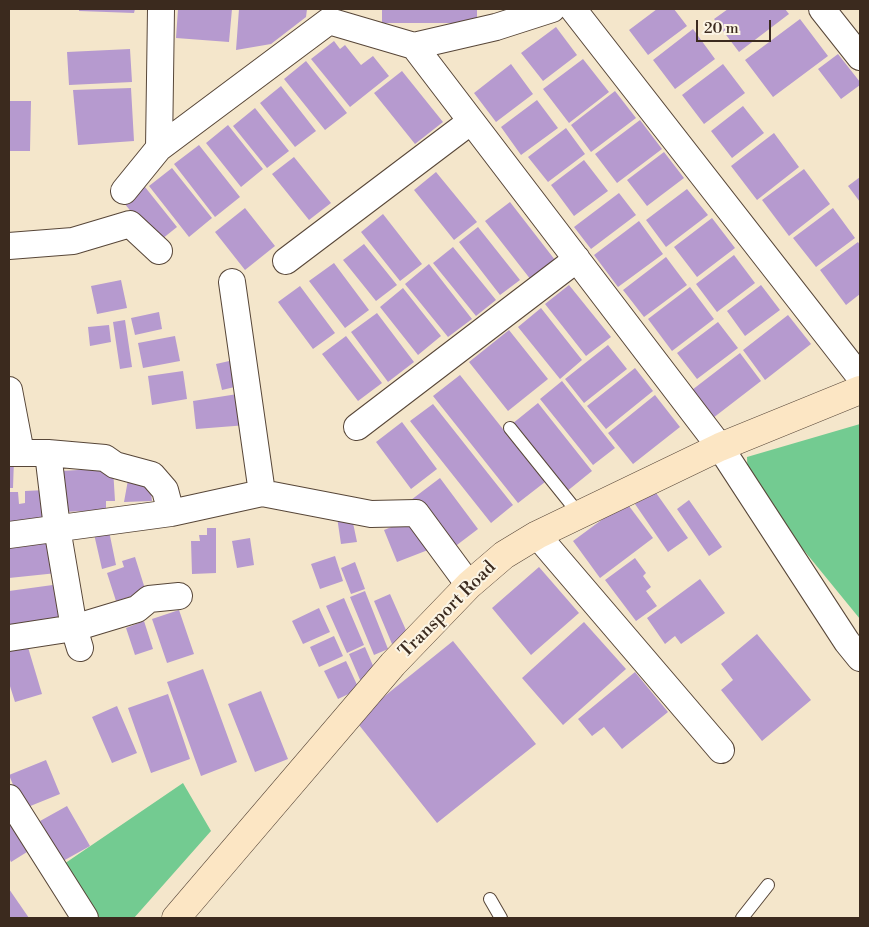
<!DOCTYPE html>
<html>
<head>
<meta charset="utf-8">
<style>
	body { margin:0 }
	#map { position:relative; width:869px; height:927px; overflow:hidden; background:#f4e6cb; font-family:"Libre Bodoni",serif }
	canvas { display:block }
	.frame { position:absolute; inset:0; border:10px solid #3b2a1e; pointer-events:none }
	.scale { position:absolute; left:696px; top:20px; width:75px; height:22px; box-sizing:border-box; border:2px solid #3b2a1e; border-top:0; padding-left:6px; font-size:15px; line-height:18px; white-space:nowrap; color:#3b2a1e; -webkit-text-stroke:4px #fcf5e5; paint-order:stroke }
</style>
</head>
<body>
<div id="map">
<canvas width="869" height="927"></canvas>
<div class="frame"></div>
<div class="scale">20 m</div>
</div>
<script>
const context = document.querySelector('canvas').getContext('2d');
context.lineJoin = 'round';
function fillPath(path, color) {
  context.fillStyle = color;
  context.fill(path, 'evenodd');
}
function toPath(rows) {
  const path = new Path2D();
  for (const r of rows) {
    path.moveTo(r[0], r[1]);
    for (let i = 2; i < r.length; i += 2) path.lineTo(r[i], r[i + 1]);
  }
  return path;
}
function strokePath(path, color, width, dash) {
  context.strokeStyle = color;
  context.lineWidth = width;
  context.lineCap = dash ? 'butt' : 'round';
  context.setLineDash(dash || []);
  context.stroke(path);
}
function drawText(font, color, halo, rows, align = 'center') {
  context.font = font + ' "Libre Bodoni",serif';
  context.lineWidth = 4;
  context.setLineDash([]);
  context.textBaseline = 'middle';
  context.strokeStyle = halo;
  context.fillStyle = color;
  for (const [text, x, y, turn = 0] of rows) {
    context.save();
    context.translate(x, y);
    context.rotate((+turn || 0) * Math.PI / 180);
    context.textAlign = isNaN(turn) ? turn : align;
    if (halo) context.strokeText(text, 0, 0);
    context.fillText(text, 0, 0);
    context.restore();
  }
}
const green = toPath([
	[860,424,860,619,748,482,747,457],
	[183,783,211,831,134,918,100,918,61,866]
]);
const building = toPath([
	[79,9,135,9,134,13,79,11],
	[178,9,232,9,229,42,176,38],
	[239,9,307,9,306,17,271,44,236,50],
	[382,9,477,9,477,23,382,23],
	[657,9,674,9,687,26,648,55,629,30],
	[728,9,785,9,789,14,739,52,714,19],
	[800,19,828,56,773,97,745,60],
	[556,27,577,55,543,81,521,53],
	[693,29,715,59,675,89,653,60],
	[334,41,340,49,345,45,361,65,373,56,389,76,350,107,311,59],
	[130,49,132,82,69,85,67,52],
	[838,54,860,82,860,85,841,99,818,69],
	[583,59,609,92,569,123,543,89],
	[306,61,347,113,325,130,284,79],
	[511,64,533,94,496,122,474,93],
	[723,64,745,93,704,124,682,95],
	[402,71,443,122,415,144,374,93],
	[281,86,316,131,295,147,260,103],
	[131,88,134,141,78,145,73,90],
	[615,91,636,118,591,152,571,125],
	[537,100,558,128,521,155,501,127],
	[9,101,31,101,30,151,9,151],
	[743,106,764,133,732,158,711,131],
	[255,108,289,151,267,168,233,126],
	[640,120,662,149,617,183,595,154],
	[228,125,263,169,241,187,206,143],
	[566,128,585,154,548,182,528,157],
	[774,133,799,167,757,200,731,166],
	[199,145,240,197,215,217,174,164],
	[664,152,684,178,647,206,627,180],
	[294,157,331,203,309,220,272,174],
	[584,160,608,191,574,216,551,185],
	[172,168,212,218,189,237,149,186],
	[804,169,830,204,789,236,762,200],
	[436,172,477,222,454,240,414,190],
	[860,177,860,202,848,186],
	[145,187,177,227,157,243,124,203],
	[687,189,708,215,666,247,646,220],
	[619,193,636,215,591,249,574,227],
	[510,202,555,260,531,280,485,221],
	[245,208,275,246,245,270,215,232],
	[833,208,855,238,816,267,793,238],
	[383,214,422,264,400,281,361,232],
	[712,218,735,248,697,277,674,247],
	[639,221,663,254,618,287,594,255],
	[478,227,520,280,500,295,459,242],
	[858,242,860,245,860,294,846,305,820,270],
	[364,244,397,285,376,301,343,260],
	[453,247,496,300,476,316,433,263],
	[734,255,755,283,717,312,696,284],
	[666,257,687,285,644,317,623,290],
	[334,263,369,310,345,328,309,281],
	[429,264,472,319,448,337,405,284],
	[121,280,127,308,97,314,91,286],
	[569,285,611,337,586,356,545,304],
	[761,285,780,310,745,336,727,311],
	[300,286,335,333,313,349,278,302],
	[690,287,714,319,672,351,648,319],
	[403,288,441,336,418,355,380,307],
	[541,308,582,360,560,379,518,327],
	[159,312,162,329,135,335,131,318],
	[377,313,414,362,388,382,351,332],
	[788,315,811,344,765,380,743,350],
	[125,320,132,367,120,369,113,322],
	[718,322,738,348,697,379,677,353],
	[109,325,111,342,90,346,88,327],
	[509,330,548,379,508,411,469,362],
	[175,336,180,361,143,368,138,343],
	[346,336,382,383,358,401,322,354],
	[608,345,627,369,584,403,565,379],
	[740,353,761,381,713,418,692,390],
	[238,359,243,385,222,390,216,364],
	[635,368,653,391,606,429,587,406],
	[183,371,187,399,152,405,148,376],
	[460,375,545,482,518,503,433,396],
	[562,381,615,448,593,465,540,399],
	[244,393,247,425,196,429,193,401],
	[655,395,680,427,633,464,608,433],
	[538,403,592,471,566,492,512,424],
	[433,404,513,505,491,523,410,421],
	[402,422,437,469,411,489,376,442],
	[9,459,14,459,13,488,9,488],
	[113,468,115,501,106,501,106,510,63,512,61,471],
	[440,478,478,529,449,551,411,500],
	[128,480,150,482,152,501,124,502],
	[46,490,47,525,9,527,9,492,18,492,19,504,25,503,25,491],
	[654,490,688,538,668,552,635,504],
	[689,500,722,547,709,556,677,509],
	[626,502,653,538,600,578,573,541],
	[337,517,352,518,357,542,341,544],
	[416,517,428,550,397,562,384,530],
	[207,528,216,528,216,573,192,574,191,541,200,541,199,535,207,535],
	[109,531,116,565,102,569,94,534],
	[250,538,254,565,237,568,232,541],
	[54,541,57,573,9,578,9,546],
	[335,556,343,581,320,589,311,564],
	[135,557,146,592,116,601,107,573,124,567,122,561],
	[635,558,646,573,643,576,651,587,646,591,657,606,636,621,605,580],
	[355,562,365,589,351,594,341,568],
	[539,567,579,613,531,655,492,608],
	[700,579,725,613,681,644,675,636,665,644,647,618],
	[60,584,65,622,10,629,9,591],
	[365,591,388,649,374,655,350,597],
	[390,594,409,637,392,644,374,601],
	[344,598,364,645,347,653,326,606],
	[319,608,330,632,303,644,292,621],
	[179,610,194,654,167,663,152,619],
	[144,621,153,649,135,655,126,628],
	[584,622,626,669,563,725,522,678],
	[757,634,811,700,762,741,721,690,733,680,721,664],
	[334,636,343,656,319,667,310,647],
	[453,641,536,744,437,823,355,720],
	[27,644,42,694,15,702,9,683,9,650],
	[365,647,377,675,361,682,349,654],
	[346,661,359,689,338,699,324,671],
	[203,669,237,762,201,776,167,682],
	[635,672,668,712,622,749,604,727,592,736,578,719],
	[261,691,288,759,255,772,228,704],
	[168,694,190,759,151,773,128,708],
	[117,706,137,753,112,763,92,717],
	[46,760,60,794,23,809,9,775],
	[67,806,90,846,63,861,40,821],
	[9,823,27,852,11,862,9,858],
	[9,889,29,918,9,918]
]);
const lane = toPath([
	[510,428,579,514],
	[490,899,501,918],
	[742,918,768,885]
]);
const street = toPath([
	[573,9,860,377],
	[822,9,860,57],
	[414,46,496,27,552,9],
	[159,148,161,9],
	[124,191,159,148,329,21,414,46,720,447,847,642,860,658],
	[9,246,73,241,130,224,159,251],
	[286,261,470,122],
	[232,282,262,493],
	[9,390,21,453],
	[357,427,577,259],
	[9,453,48,453,105,458,115,465,152,475,165,490,171,513],
	[48,453,57,528,74,628,80,648],
	[9,535,171,513,262,493,371,514,416,513,469,585],
	[537,535,721,750],
	[9,638,74,628,137,609,149,599,179,596],
	[9,798,85,918]
]);
const secondary = toPath([
	[176,918,393,664,469,585,504,555,537,535,720,447,860,390]
]);
const streetNames = [
	["Transport Road",448,610,-45]
];
fillPath(green, '#73cb91');
fillPath(building, '#b69acf');
strokePath(lane, '#574638', 14);
strokePath(street, '#574638', 28);
strokePath(secondary, '#574638', 29);
strokePath(lane, '#fff', 12);
strokePath(street, '#fff', 26);
strokePath(secondary, '#fce6c4', 28);
drawText('18px', '#3b2a1e', '#fcf5e5', streetNames);
</script>
</body>
</html>
